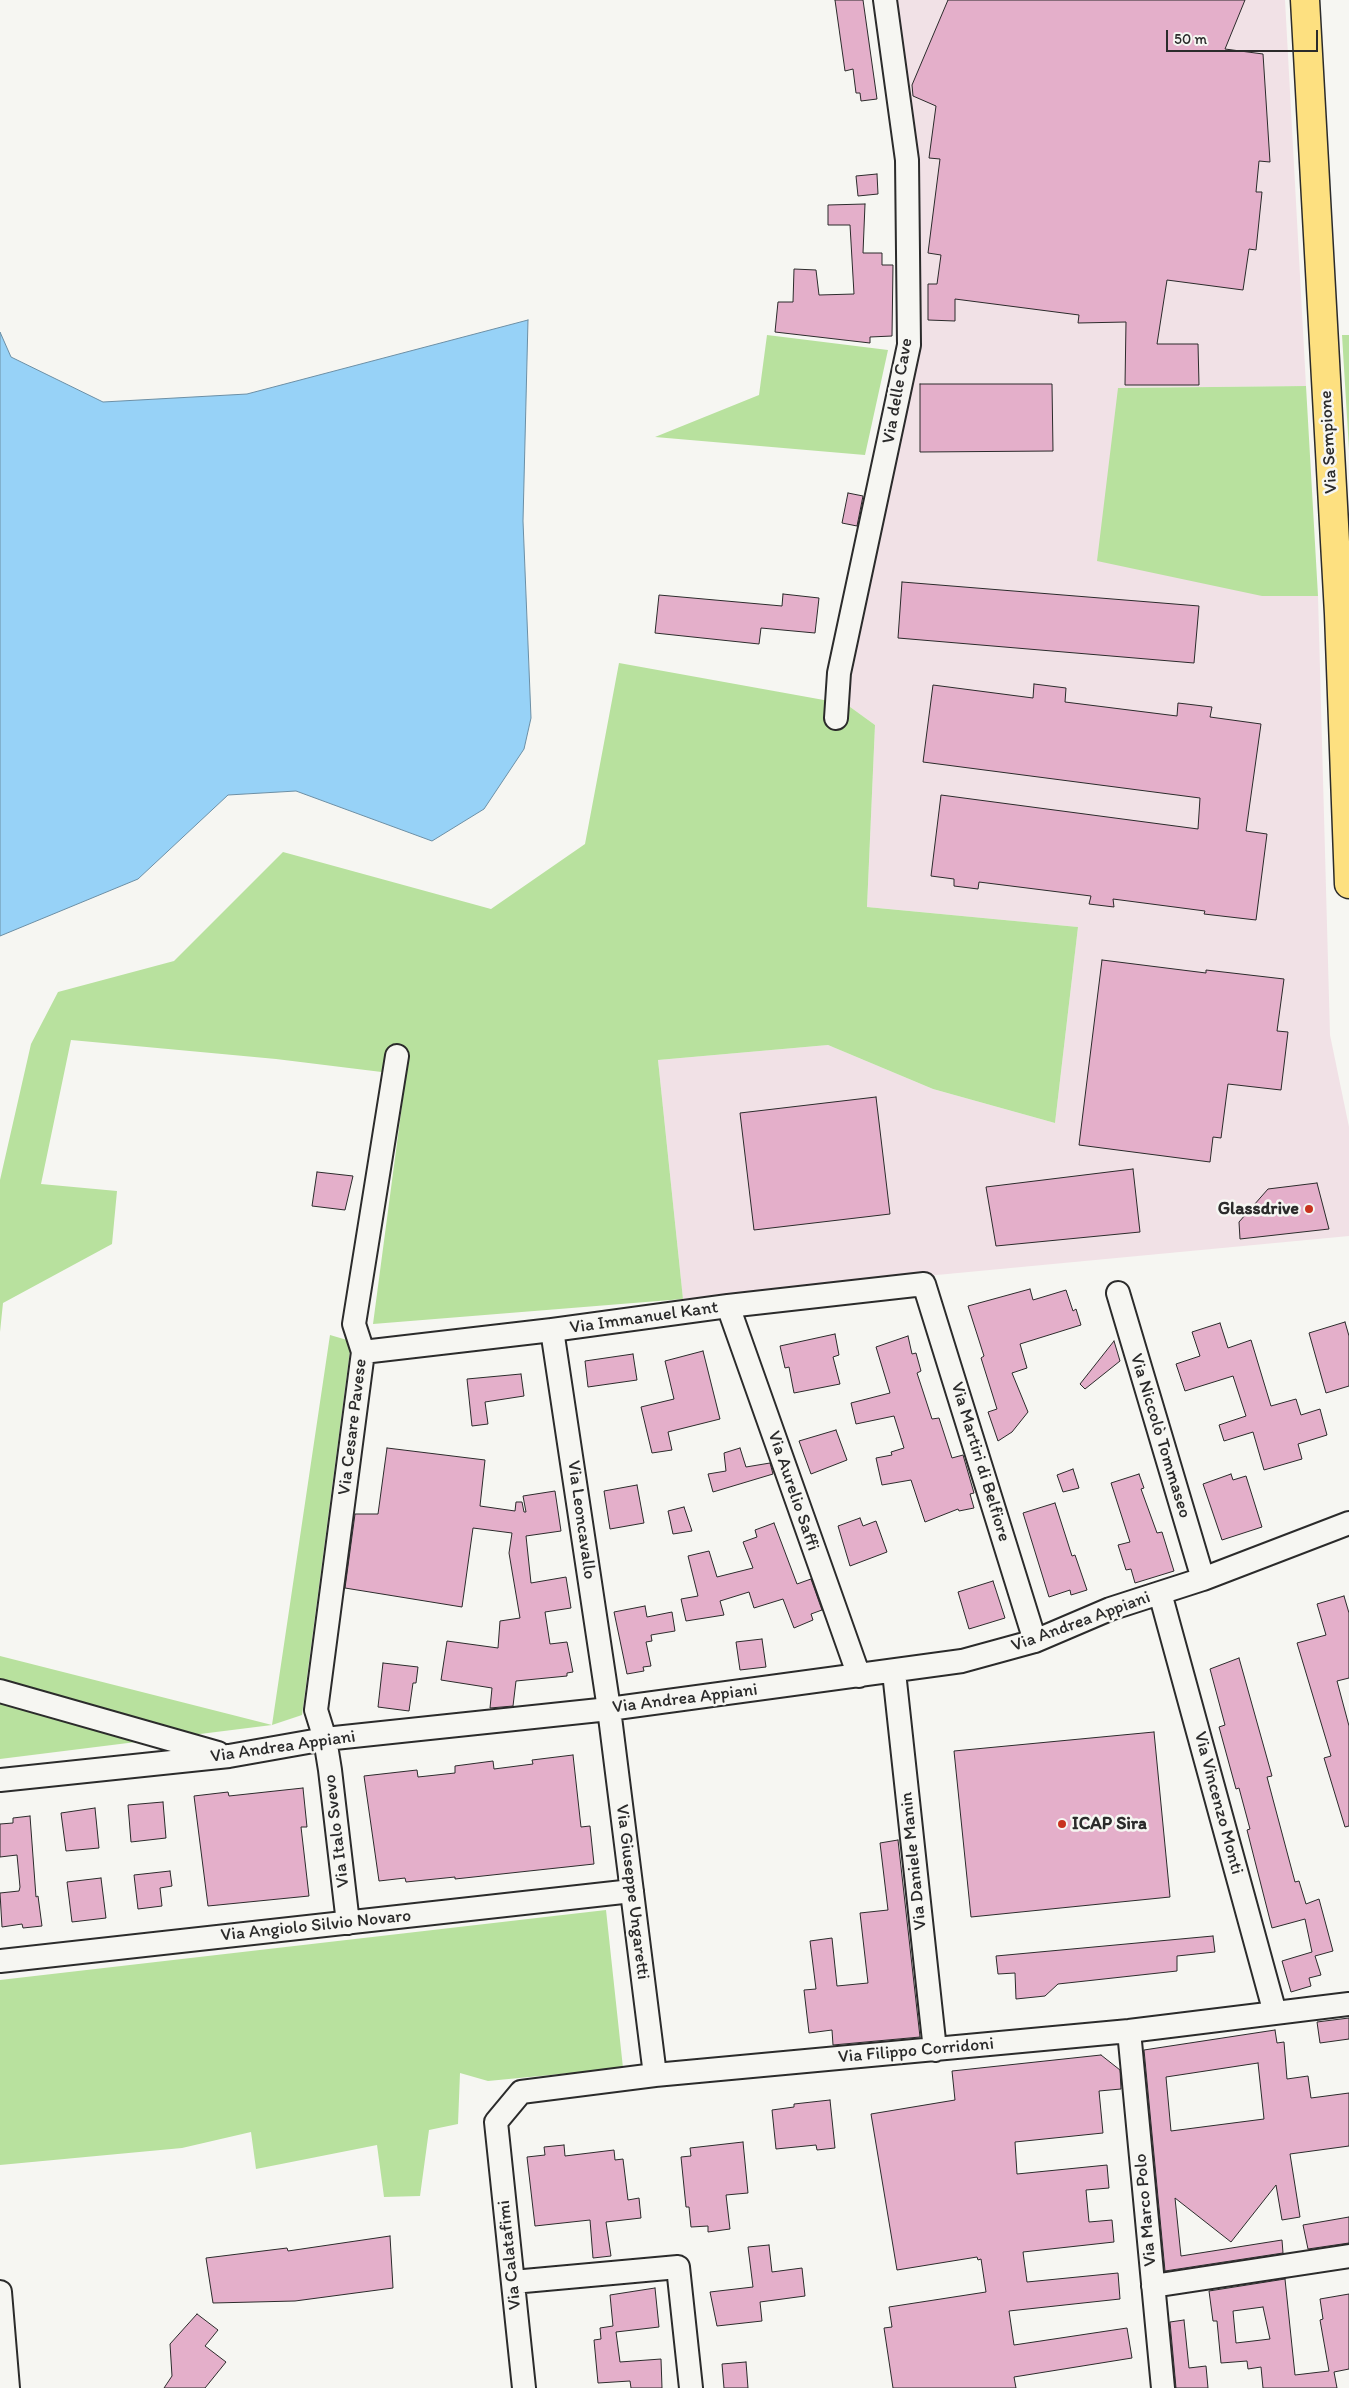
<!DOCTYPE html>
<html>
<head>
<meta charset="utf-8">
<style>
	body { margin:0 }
	#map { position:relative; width:1349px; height:2388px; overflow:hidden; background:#f6f6f2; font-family:Itim,sans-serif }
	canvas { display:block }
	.scale { position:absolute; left:1166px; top:30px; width:152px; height:22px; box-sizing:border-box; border:2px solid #2b2b2b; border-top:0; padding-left:6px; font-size:15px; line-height:18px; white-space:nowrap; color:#2b2b2b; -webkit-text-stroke:4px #f6f6f2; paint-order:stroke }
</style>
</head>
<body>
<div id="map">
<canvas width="1349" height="2388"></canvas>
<div class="scale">50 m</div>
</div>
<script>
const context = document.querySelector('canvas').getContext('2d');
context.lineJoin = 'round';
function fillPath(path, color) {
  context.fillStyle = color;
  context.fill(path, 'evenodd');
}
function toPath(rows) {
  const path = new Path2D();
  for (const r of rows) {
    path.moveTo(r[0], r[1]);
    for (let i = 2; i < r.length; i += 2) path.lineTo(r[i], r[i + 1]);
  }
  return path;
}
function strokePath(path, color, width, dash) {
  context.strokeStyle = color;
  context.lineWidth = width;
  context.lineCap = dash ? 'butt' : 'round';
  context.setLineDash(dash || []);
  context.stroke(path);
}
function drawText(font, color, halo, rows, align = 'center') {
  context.font = font + ' Itim,sans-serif';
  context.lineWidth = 5;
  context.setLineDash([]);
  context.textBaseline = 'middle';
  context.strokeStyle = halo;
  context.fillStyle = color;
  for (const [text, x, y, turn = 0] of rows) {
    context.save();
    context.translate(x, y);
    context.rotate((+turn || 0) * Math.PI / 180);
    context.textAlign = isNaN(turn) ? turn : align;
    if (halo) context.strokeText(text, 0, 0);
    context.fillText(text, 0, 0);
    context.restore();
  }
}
const built = toPath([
	[895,0,1285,0,1306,386,1118,388,1262,596,1318,596,1330,1035,1349,1127,1349,1236,683,1299,658,1060,828,1045,933,1089,1055,1123,1078,927,867,907,875,725,846,704,919,349]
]);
const green = toPath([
	[767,335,888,350,865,455,655,437,759,395],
	[1342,335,1349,335,1349,450],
	[1306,386,1318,596,1262,596,1097,561,1118,388],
	[619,663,846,704,875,725,867,907,1078,927,1055,1123,933,1089,828,1045,658,1060,683,1299,373,1324,406,1075,276,1059,71,1040,41,1184,117,1191,112,1244,3,1303,0,1332,0,1180,31,1044,58,992,174,961,283,852,491,909,585,844],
	[330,1335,347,1340,350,1351,302,1715,272,1725,0,1759,0,1656,272,1725],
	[606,1910,623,2068,488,2081,460,2073,458,2124,429,2130,420,2196,384,2197,377,2145,256,2169,251,2132,182,2148,0,2165,0,1980]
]);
const water = toPath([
	[528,320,523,521,531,718,524,749,484,809,432,841,296,791,228,795,138,879,0,936,0,332,11,357,103,402,247,394,528,320]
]);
const building = toPath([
	[835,0,863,0,877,99,861,101,860,93,856,93,853,69,845,71,835,0],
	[948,0,1245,0,1225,49,1263,54,1270,162,1259,161,1256,192,1262,192,1256,250,1249,249,1243,290,1167,280,1157,344,1198,344,1199,385,1125,385,1126,322,1078,323,1079,315,955,299,955,321,928,320,928,284,937,284,941,255,928,253,940,159,929,158,936,106,913,96,912,85,948,0],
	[877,174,878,194,858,196,856,176,877,174],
	[865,204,863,253,882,253,882,265,893,265,892,336,870,337,870,343,775,332,778,302,793,302,794,269,816,270,819,295,854,294,850,225,828,225,828,205,865,204],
	[920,384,1052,384,1053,451,920,452,920,384],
	[848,493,863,496,857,526,842,523,848,493],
	[902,582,1199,606,1194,663,898,638,902,582],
	[783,594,819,598,815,633,761,628,759,644,655,633,659,595,782,606,783,594],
	[1034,684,1066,688,1065,702,1177,716,1178,703,1212,707,1210,717,1261,724,1246,831,1267,834,1256,920,1204,914,1205,911,1113,899,1114,907,1089,904,1091,896,979,882,978,889,954,886,954,879,931,876,941,795,1198,829,1200,798,923,762,933,685,1033,698,1034,684],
	[1102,960,1206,973,1206,970,1284,979,1277,1031,1288,1032,1281,1090,1228,1084,1221,1138,1213,1137,1210,1162,1079,1145,1102,960],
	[876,1097,890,1214,754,1230,740,1113,876,1097],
	[1133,1169,1140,1232,996,1246,986,1187,1133,1169],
	[317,1172,353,1176,345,1210,312,1206,317,1172],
	[1317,1183,1329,1229,1240,1239,1239,1222,1268,1189,1317,1183],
	[1030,1289,1033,1300,1066,1290,1073,1311,1076,1309,1081,1325,1020,1344,1027,1368,1012,1373,1028,1412,1012,1432,998,1441,988,1412,997,1409,981,1358,984,1356,968,1306,1030,1289],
	[1345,1322,1349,1336,1349,1386,1326,1393,1309,1333,1345,1322],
	[1220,1323,1228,1348,1251,1340,1271,1406,1296,1399,1301,1415,1320,1409,1327,1435,1298,1444,1302,1459,1264,1470,1253,1432,1224,1441,1219,1425,1246,1416,1233,1376,1185,1391,1176,1364,1200,1356,1192,1332,1220,1323],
	[835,1334,839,1355,833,1357,840,1384,794,1393,789,1367,785,1368,780,1346,835,1334],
	[908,1336,912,1354,916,1353,921,1371,917,1373,932,1419,939,1418,952,1458,963,1455,974,1493,970,1494,974,1508,959,1511,958,1509,925,1522,911,1480,882,1485,876,1458,892,1455,891,1452,904,1448,894,1416,856,1424,851,1403,890,1393,876,1347,908,1336],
	[1114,1341,1120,1361,1085,1389,1080,1384,1114,1341],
	[703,1351,720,1419,668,1432,672,1450,652,1453,641,1407,674,1399,665,1361,703,1351],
	[633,1354,637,1380,588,1387,585,1361,633,1354],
	[521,1374,524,1396,485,1402,488,1424,472,1426,467,1379,521,1374],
	[836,1430,847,1460,811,1474,799,1441,836,1430],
	[387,1448,485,1460,480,1506,515,1511,516,1502,522,1502,524,1512,526,1512,523,1496,555,1491,561,1531,526,1536,531,1583,566,1577,571,1608,545,1612,550,1644,567,1642,573,1672,567,1673,567,1676,516,1681,513,1706,490,1708,492,1688,441,1680,447,1641,498,1648,500,1621,520,1618,509,1553,512,1533,473,1528,462,1607,345,1588,355,1514,378,1514,387,1448],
	[740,1448,746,1467,770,1463,773,1474,713,1492,708,1474,726,1471,724,1453,740,1448],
	[1073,1469,1079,1488,1063,1492,1057,1475,1073,1469],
	[1139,1474,1144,1488,1141,1489,1157,1533,1162,1532,1174,1571,1135,1583,1131,1569,1126,1570,1118,1545,1130,1542,1111,1483,1139,1474],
	[1231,1474,1233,1480,1246,1476,1262,1527,1222,1540,1203,1484,1231,1474],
	[637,1485,644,1523,610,1529,604,1491,637,1485],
	[1055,1503,1072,1556,1075,1555,1087,1590,1071,1595,1070,1590,1049,1597,1023,1513,1055,1503],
	[684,1507,692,1531,673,1534,668,1511,684,1507],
	[860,1518,863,1526,876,1521,887,1552,850,1566,838,1526,860,1518],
	[774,1523,797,1584,811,1579,822,1610,811,1614,813,1620,794,1628,783,1599,754,1608,749,1592,720,1601,724,1615,686,1621,681,1599,698,1596,688,1556,709,1551,717,1577,753,1568,743,1542,757,1537,755,1530,774,1523],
	[993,1581,1005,1618,969,1629,958,1592,993,1581],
	[1344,1596,1349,1613,1349,1678,1337,1681,1349,1726,1349,1826,1345,1827,1324,1758,1331,1756,1297,1643,1326,1635,1317,1604,1344,1596],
	[645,1606,647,1617,672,1612,675,1631,651,1635,652,1641,646,1642,651,1666,643,1667,644,1671,627,1674,614,1612,645,1606],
	[762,1639,766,1667,740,1670,736,1642,762,1639],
	[1239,1658,1272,1776,1267,1777,1295,1882,1299,1881,1306,1904,1319,1899,1333,1951,1315,1956,1321,1975,1309,1978,1311,1986,1291,1992,1282,1961,1312,1952,1305,1919,1272,1928,1247,1830,1250,1829,1239,1788,1236,1789,1219,1727,1225,1725,1210,1669,1239,1658],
	[383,1663,418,1667,416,1683,413,1683,409,1711,378,1707,383,1663],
	[1154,1732,1170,1897,971,1917,954,1751,1154,1732],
	[573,1755,581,1827,590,1826,594,1864,455,1879,455,1877,406,1882,405,1878,379,1881,364,1776,417,1770,418,1777,455,1773,455,1766,493,1761,494,1769,533,1764,532,1760,573,1755],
	[303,1788,307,1827,301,1827,309,1896,208,1906,194,1796,228,1792,229,1796,303,1788],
	[163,1802,166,1838,131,1842,128,1805,163,1802],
	[95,1808,99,1848,66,1851,61,1813,95,1808],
	[30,1816,36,1897,38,1896,42,1926,23,1928,22,1924,2,1927,0,1893,19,1891,20,1887,17,1855,0,1857,0,1824,13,1823,13,1818,30,1816],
	[898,1840,920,2037,833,2045,832,2030,809,2033,804,1990,816,1989,810,1941,832,1938,837,1986,868,1983,860,1913,888,1910,880,1843,898,1840],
	[170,1871,172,1886,160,1888,162,1906,138,1909,134,1875,170,1871],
	[101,1878,106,1918,72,1922,67,1882,101,1878],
	[1213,1936,1215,1952,1177,1956,1177,1971,1058,1984,1045,1996,1016,1999,1015,1973,998,1974,996,1956,1213,1936],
	[1349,2018,1349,2039,1320,2043,1317,2022,1349,2018],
	[1275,2030,1277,2043,1284,2042,1287,2079,1308,2076,1311,2098,1349,2093,1349,2146,1290,2154,1300,2217,1282,2220,1276,2185,1231,2242,1175,2198,1181,2256,1282,2240,1283,2253,1165,2271,1144,2050,1275,2030],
	[1258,2063,1264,2119,1171,2131,1166,2077,1258,2063],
	[1101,2055,1120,2070,1121,2089,1099,2091,1103,2133,1015,2142,1017,2174,1107,2165,1109,2188,1086,2190,1089,2222,1112,2220,1114,2242,1023,2252,1027,2282,1118,2273,1120,2299,1009,2311,1014,2345,1127,2328,1132,2358,1014,2377,1016,2388,893,2388,884,2328,892,2327,889,2307,986,2292,981,2259,978,2260,977,2257,897,2270,871,2114,955,2100,952,2071,1101,2055],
	[830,2100,835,2148,817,2150,816,2145,776,2149,772,2110,794,2107,794,2104,830,2100],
	[743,2142,748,2193,726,2195,730,2229,708,2232,708,2226,691,2227,689,2207,686,2207,681,2157,691,2156,690,2148,743,2142],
	[564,2145,565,2156,614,2150,615,2160,623,2159,628,2200,639,2198,641,2218,606,2222,611,2256,593,2258,590,2220,535,2226,527,2157,545,2155,544,2147,564,2145],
	[1349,2217,1349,2243,1308,2249,1303,2225,1349,2217],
	[390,2236,393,2288,295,2301,213,2303,206,2258,287,2248,288,2251,390,2236],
	[769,2245,772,2272,802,2268,805,2296,760,2302,762,2321,717,2326,710,2292,753,2287,748,2247,769,2245],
	[1285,2279,1295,2375,1329,2371,1320,2320,1323,2319,1320,2299,1349,2294,1349,2369,1334,2372,1337,2388,1263,2388,1261,2367,1248,2369,1247,2361,1221,2363,1217,2321,1213,2321,1209,2291,1285,2279],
	[1263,2307,1270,2339,1236,2343,1233,2311,1263,2307],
	[655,2288,659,2327,616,2332,620,2362,661,2359,662,2388,631,2388,630,2381,598,2383,594,2340,601,2339,600,2328,613,2326,610,2295,655,2288],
	[197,2314,218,2330,205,2346,226,2362,205,2388,164,2388,172,2376,170,2344,197,2314],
	[1184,2320,1189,2368,1206,2366,1208,2388,1176,2388,1170,2322,1184,2320],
	[746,2362,748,2388,724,2388,722,2364,746,2362]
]);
const minor = toPath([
	[836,718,839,673,909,345,907,160,885,0],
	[1118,1293,1203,1579],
	[728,1306,859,1676],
	[552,1330,609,1709,655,2075],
	[363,1352,552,1330,728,1306,924,1284,1035,1641],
	[1160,1593,1275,2013],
	[894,1672,935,2050],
	[0,1691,218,1753],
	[0,1780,229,1756,325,1739,609,1709,962,1661,1035,1641,1110,1609,1203,1579,1349,1523],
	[348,1923,330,1770,325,1739,316,1710,363,1352,354,1324,397,1056],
	[0,1961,632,1891],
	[1129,2031,1163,2388],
	[513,2282,678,2267,691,2388],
	[1153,2286,1349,2256],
	[0,2292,8,2388],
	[524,2388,496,2122,521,2092,655,2075,1129,2031,1349,2004]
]);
const major = toPath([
	[1305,0,1339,614,1349,884]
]);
const markers = [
	[1309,1209,5,"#c8321e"],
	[1062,1824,5,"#c8321e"]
];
const streetNames = [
	["Via delle Cave",898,391,-80],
	["Via Sempione",1329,442,-93],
	["Via Immanuel Kant",644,1318,-8],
	["Via Cesare Pavese",353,1427,-83],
	["Via Niccolò Tommaseo",1160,1436,73],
	["Via Martiri di Belfiore",980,1462,73],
	["Via Aurelio Saffi",793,1491,71],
	["Via Leoncavallo",581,1520,82],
	["Via Andrea Appiani",1081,1622,-20],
	["Via Andrea Appiani",685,1699,-7],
	["Via Andrea Appiani",283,1747,-8],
	["Via Vincenzo Monti",1218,1803,75],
	["Via Italo Svevo",337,1831,-97],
	["Via Daniele Manin",914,1861,-96],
	["Via Giuseppe Ungaretti",632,1892,83],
	["Via Angiolo Silvio Novaro",316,1926,-6],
	["Via Filippo Corridoni",916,2051,-5],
	["Via Marco Polo",1146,2210,-95],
	["Via Calatafimi",510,2255,-96]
];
const poiNames = [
	["Glassdrive",1299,1209],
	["ICAP Sira",1072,1824,"left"]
];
fillPath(built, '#f1e1e6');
fillPath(green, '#b8e19e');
fillPath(water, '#97d2f7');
strokePath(water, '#6c8fa5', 1);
fillPath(building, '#e4afca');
strokePath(building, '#2b2b2b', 1);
strokePath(minor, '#2b2b2b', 26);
strokePath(major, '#2b2b2b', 31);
strokePath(minor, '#f6f6f2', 22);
strokePath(major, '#fde080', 28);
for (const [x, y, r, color] of markers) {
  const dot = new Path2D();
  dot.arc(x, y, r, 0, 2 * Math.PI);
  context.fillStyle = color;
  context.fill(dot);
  strokePath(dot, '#f6f6f2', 2);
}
drawText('18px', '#2b2b2b', '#f6f6f2', streetNames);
drawText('bold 18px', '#2b2b2b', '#f6f6f2', poiNames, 'right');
</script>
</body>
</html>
